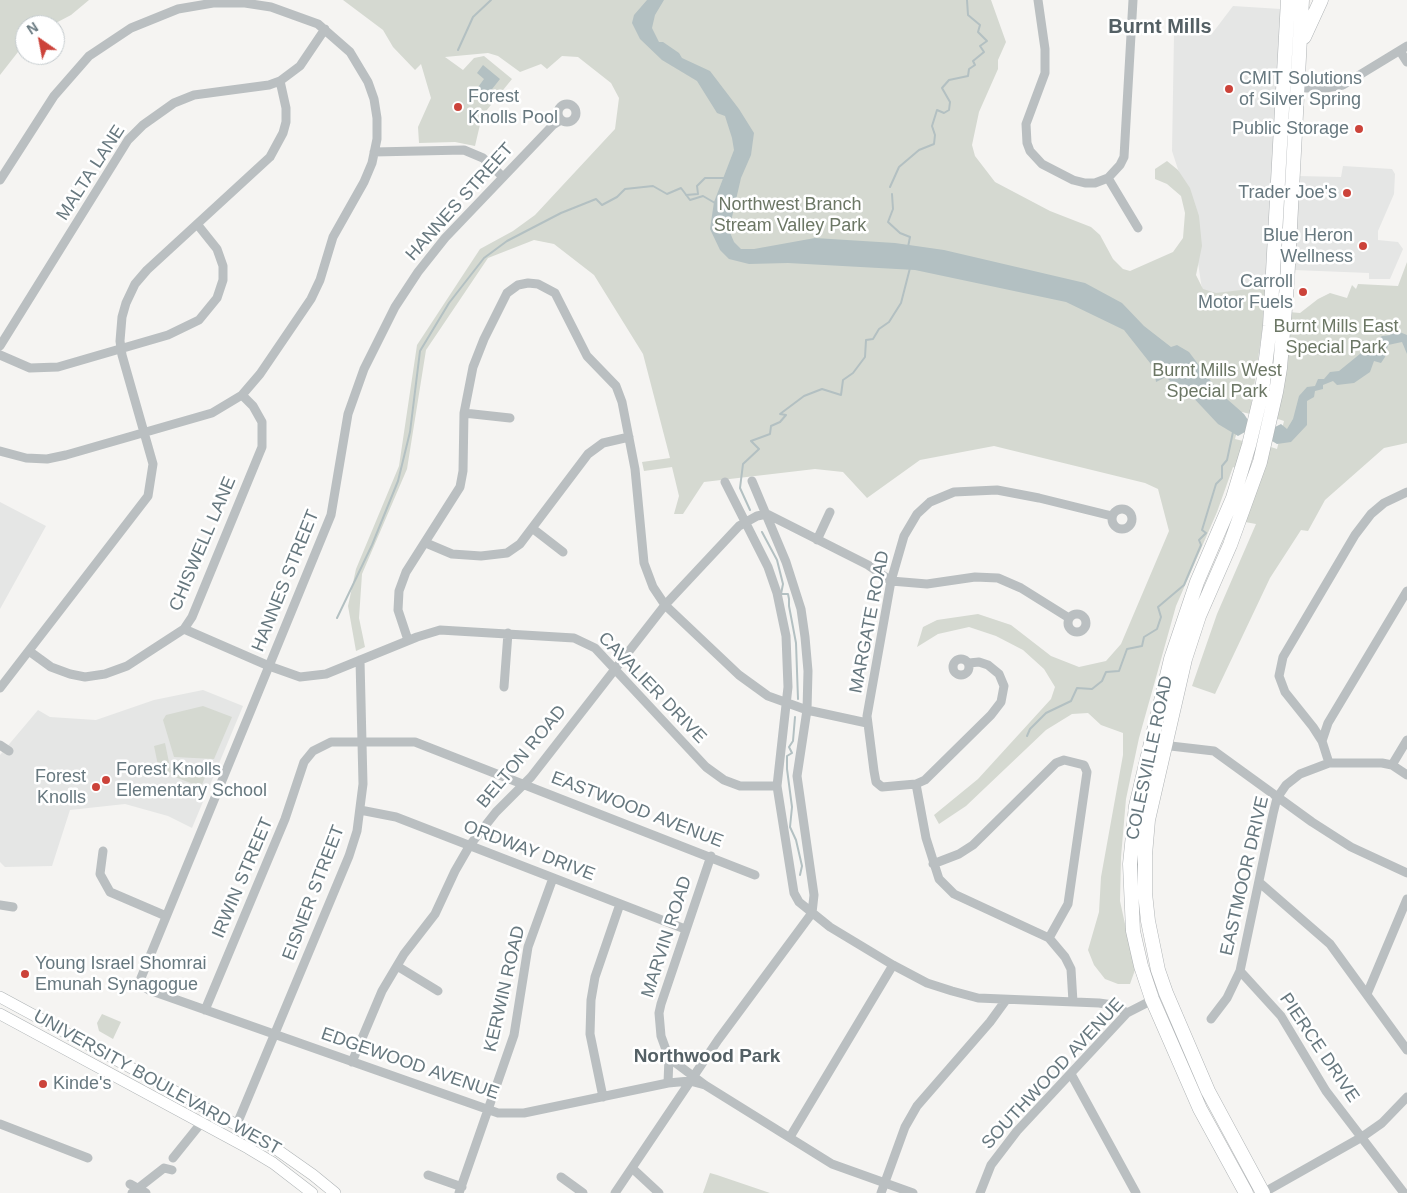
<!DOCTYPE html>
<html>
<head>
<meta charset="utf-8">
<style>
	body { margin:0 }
	#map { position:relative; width:1407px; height:1193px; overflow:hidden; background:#f5f4f2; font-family:Helvetica,sans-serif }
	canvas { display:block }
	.north { position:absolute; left:15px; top:15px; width:50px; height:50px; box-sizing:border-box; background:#fff; border:1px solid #c2c9cc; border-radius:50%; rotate:327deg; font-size:14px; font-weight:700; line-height:20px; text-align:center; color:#67787f }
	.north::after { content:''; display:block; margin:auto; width:18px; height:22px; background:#cc433a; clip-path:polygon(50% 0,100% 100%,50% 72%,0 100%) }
</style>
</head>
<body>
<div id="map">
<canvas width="1407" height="1193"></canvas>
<div class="north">N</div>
</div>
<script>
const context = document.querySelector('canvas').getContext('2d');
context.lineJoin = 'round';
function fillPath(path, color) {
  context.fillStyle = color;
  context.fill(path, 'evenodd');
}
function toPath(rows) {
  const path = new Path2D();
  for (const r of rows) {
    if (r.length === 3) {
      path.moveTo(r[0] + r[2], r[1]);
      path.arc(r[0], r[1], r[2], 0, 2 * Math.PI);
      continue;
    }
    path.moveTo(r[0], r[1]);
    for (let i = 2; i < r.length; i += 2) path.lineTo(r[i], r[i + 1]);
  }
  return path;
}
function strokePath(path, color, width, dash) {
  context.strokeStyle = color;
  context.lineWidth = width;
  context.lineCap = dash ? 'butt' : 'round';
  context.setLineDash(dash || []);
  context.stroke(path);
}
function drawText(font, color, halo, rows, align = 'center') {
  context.font = font + ' Helvetica,sans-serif';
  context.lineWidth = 5;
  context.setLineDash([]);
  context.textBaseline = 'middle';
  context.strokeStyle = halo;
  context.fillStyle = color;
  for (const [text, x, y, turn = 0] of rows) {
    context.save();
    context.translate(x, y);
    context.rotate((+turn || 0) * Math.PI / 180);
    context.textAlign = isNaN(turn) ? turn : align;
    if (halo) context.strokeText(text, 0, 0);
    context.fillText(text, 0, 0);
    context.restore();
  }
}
const built = toPath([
	[1233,6,1281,9,1266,288,1203,296,1189,203,1172,151,1174,35,1211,35],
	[1343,166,1392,169,1395,174,1394,194,1378,231,1378,240,1398,242,1403,249,1390,279,1369,279,1369,273,1294,270,1298,176,1341,177],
	[0,502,46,526,0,609],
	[203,690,243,706,192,828,168,816,125,804,70,810,52,866,5,867,0,862,0,755,38,710,50,717,96,720,154,700]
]);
const green = toPath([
	[0,0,89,0,71,15,52,25,25,25,25,43,0,75],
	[343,0,991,0,1006,42,998,60,998,69,979,112,972,145,975,156,995,182,1050,211,1091,227,1100,235,1113,259,1123,269,1130,271,1173,252,1183,238,1185,213,1181,196,1167,184,1155,179,1155,169,1167,161,1178,170,1190,188,1199,216,1202,246,1196,275,1203,289,1216,293,1266,287,1265,311,1250,414,1242,412,1235,439,1243,441,1236,468,1233,467,1217,512,1176,606,1139,738,1126,799,1121,857,1120,901,1135,970,1130,984,1118,984,1105,979,1094,965,1088,950,1099,912,1101,877,1123,755,1123,733,1101,725,1088,713,1072,714,1046,730,966,806,939,824,934,815,978,779,1051,699,1055,687,1044,669,1023,650,996,636,969,627,938,634,917,647,923,627,937,620,978,614,1011,625,1051,656,1079,667,1106,661,1121,644,1169,531,1158,489,1145,483,994,446,920,460,867,498,843,472,815,469,704,482,683,514,674,514,679,496,672,467,644,471,642,462,670,458,643,354,594,275,554,244,534,240,488,258,426,350,407,469,362,574,359,618,365,647,356,651,348,606,356,569,399,466,417,345,480,249,513,231,535,215,615,129,619,98,611,83,578,57,562,56,547,69,541,64,520,72,498,56,488,53,445,57,463,70,474,58,484,56,512,79,482,116,475,146,455,142,419,143,418,127,431,98,421,64,415,70,393,47,383,30],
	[1407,262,1407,443,1384,448,1325,500,1308,531,1301,530,1270,578,1215,694,1192,686,1217,614,1256,524,1245,522,1264,467,1268,446,1277,449,1284,421,1275,418,1289,312,1300,313,1318,299,1330,293,1347,298,1352,285,1356,289,1358,284,1398,286],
	[203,706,232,717,214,759,174,757,163,720,166,715],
	[165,743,171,772,160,775,154,746],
	[180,765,206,775,201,787,175,777],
	[102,1014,121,1022,113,1039,99,1031,97,1023],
	[710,1173,717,1175,770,1193,703,1193]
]);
const water = toPath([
	[647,0,664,0,655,15,652,28,659,42,663,42,679,53,682,58,710,71,739,109,754,133,751,155,741,178,729,230,734,242,741,249,754,249,815,238,895,243,944,250,1085,283,1122,303,1144,326,1171,347,1177,345,1189,352,1219,392,1244,414,1248,420,1245,432,1238,436,1218,424,1188,392,1165,387,1170,381,1166,377,1156,382,1154,368,1124,330,1066,302,915,270,788,263,749,264,729,259,720,250,710,229,714,202,734,150,732,138,725,116,717,113,697,81,662,60,640,39,632,23,634,15],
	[483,65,500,79,485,98,476,90,484,79,477,73],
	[1397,331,1407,335,1407,354,1402,342,1388,345,1385,357,1381,363,1374,361,1370,372,1354,383,1337,385,1333,381,1323,385,1323,389,1315,391,1314,397,1307,401,1307,425,1291,442,1277,444,1272,441,1275,427,1281,424,1287,429,1293,419,1299,396,1307,387,1315,386,1318,379,1324,379,1330,372,1339,371,1382,336,1391,335]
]);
const stream = toPath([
	[458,50,473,17,491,0],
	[890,187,899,167,919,150,934,144,935,135,932,126,937,110,944,113,949,110,950,102,942,88,949,80,968,76,969,69,975,65,973,61,984,52,980,46,987,41,978,32,980,25,968,15,967,0],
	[892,194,893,209,888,222,900,233,910,237,908,247],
	[686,195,698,194,697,186,705,178,726,178],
	[1383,325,1393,336],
	[750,510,740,488,743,464,759,449,751,441,770,434,771,426,780,422,786,415,780,414,804,396,822,389,841,395,843,380,853,373,865,357,866,340,873,339,879,329,889,322,901,303,910,268],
	[762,532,777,560,783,584,781,594,788,594,789,599,789,606,796,643,798,699],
	[337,618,372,545,398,481,410,432,420,351,449,303,484,258,507,241,561,213,596,199,602,205,617,197,625,189,653,186,667,194,681,188,690,200,703,196,715,203],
	[795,717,793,741,789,747,792,753,787,756,787,769,792,807,790,827,796,840,802,866,800,875],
	[1027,736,1030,729,1046,713,1071,701,1077,688,1092,689,1102,681,1106,672,1119,671,1127,649,1142,646,1144,637,1157,629,1161,617,1158,607,1184,585,1201,545,1199,540,1206,533,1202,530,1216,484,1222,478,1222,466,1227,460,1233,432]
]);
const minor = toPath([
	[1038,0,1045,49,1045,73,1026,124,1027,143,1030,151,1042,164,1073,180,1085,183,1095,183,1108,178,1120,165,1124,157,1133,0],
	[1400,51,1407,62],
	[1293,88,1326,88,1343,85,1407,46],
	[567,113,9],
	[561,120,553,125,445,238,418,272,395,307,364,369,348,414,331,515,141,978,142,985,149,990,498,1113,524,1113,668,1083,690,1081,705,1085],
	[374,152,464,150,483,158,503,177],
	[1108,178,1138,228],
	[0,180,54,96,89,56,131,28,178,9,213,3,245,3,271,7,318,24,350,52,368,82,374,99,377,118,377,139,372,163,364,182,333,237,320,280,311,299,260,374,242,395,212,413,66,455,47,459,26,458,0,451],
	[0,346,128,140,143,125,174,103,194,95,269,85,280,81,300,66,325,29],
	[0,355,30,368,58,367,168,335,199,320,217,298,223,280,223,266,217,249,197,224],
	[464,413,510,418],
	[725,482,768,567,777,593,786,636,788,687,777,786,794,893,799,902,830,927,893,965,927,983,952,991,978,998,1099,1003,1113,1005,1127,1013],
	[1122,519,10],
	[767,514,868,565,891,581,927,584,975,577,998,578,1021,588,1069,618],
	[532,528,563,552],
	[817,540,830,512],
	[426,543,452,554,481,556,507,553,520,544,588,454,603,443,629,437],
	[1077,623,9],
	[184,629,269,666,300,677,326,674,417,637,440,630,574,638,595,648,706,767,724,780,740,786,777,786],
	[408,640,398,610,399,591,406,572,460,487,463,471,464,413,473,367,484,339,507,293,518,285,528,283,538,284,555,293,587,356,616,386,622,402,635,469,644,563,653,587,665,605,739,675,768,696,807,710,867,723],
	[29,651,51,667,70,674,85,677,105,674,127,666,184,629,192,617,262,447,262,422,253,406,242,395],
	[961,667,8],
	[969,663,979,662,988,665,999,674,1004,686,1001,702,991,715,925,780,916,784,882,787,876,782,874,771,867,716,891,581,904,536,917,514,930,502,954,492,997,490,1039,498,1112,516],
	[504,687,508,633],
	[0,688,148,496,153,464,122,355,120,341,122,317,126,303,135,284,147,270,270,157,283,133,286,122,286,108,280,81],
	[1322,741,1313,727,1285,692,1279,676,1283,657,1355,535,1371,514,1384,503,1407,492],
	[0,745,9,751],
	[1162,745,1214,751,1312,822,1351,847,1407,873],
	[1329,763,1322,741,1328,723,1407,591],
	[1392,765,1407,740],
	[916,784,926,838,939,879,954,894,1049,938,1065,957,1071,969,1073,1002],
	[360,810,396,817,685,929],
	[103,851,100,874,110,892,166,916],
	[711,856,661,1004,659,1013,661,1036,669,1058,705,1085,832,1164,913,1193],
	[933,864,959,854,973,845,1056,763,1064,760,1084,765,1087,772,1068,904,1049,938],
	[1260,883,1330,944,1407,1050],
	[0,905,13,907],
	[397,966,438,991],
	[1240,971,1281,1016,1326,1091,1404,1193],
	[1367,994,1407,899],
	[205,1010,285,819,304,762,313,751,331,742,415,742,755,875],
	[1211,1019,1227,998,1240,971,1273,814,1277,798,1286,785,1300,774,1329,763,1382,763,1392,765,1407,775],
	[352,1062,382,991,404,954,435,914,455,871,470,845,496,812,531,777,665,605,739,526,757,516,767,514],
	[1071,1074,1136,1193],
	[668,1083,669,1058],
	[603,1097,590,1034,591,1000,595,977,620,904],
	[0,1124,88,1158],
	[237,1124,349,856,357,831,363,784,360,660],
	[790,1137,893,965],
	[173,1158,202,1122],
	[632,1168,659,1193],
	[428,1175,462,1187],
	[561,1177,583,1193],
	[130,1184,146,1193],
	[132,1193,164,1168,172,1170],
	[459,1193,514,1035,528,947,553,878],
	[615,1193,718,1040,812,913,814,895,797,776,807,710,808,671,805,637,801,609,786,562,752,481],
	[881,1193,905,1127,917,1106,990,1022,1006,1000],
	[980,1193,991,1165,1017,1131,1127,1013,1166,993],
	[1263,1193,1362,1137,1382,1123,1407,1097]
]);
const major = toPath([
	[0,997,259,1137,313,1175,335,1193],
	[0,1014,248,1148,273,1163,312,1193]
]);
const highway = toPath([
	[1304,37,1321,0],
	[1246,1193,1200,1109,1152,999,1141,966,1133,931,1130,864,1136,806,1171,659,1197,582,1233,498,1249,445,1262,391,1270,326,1288,0],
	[1263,1193,1208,1091,1166,993,1158,970,1148,921,1145,893,1145,855,1148,820,1185,659,1199,616,1230,545,1260,462,1276,392,1280,368,1287,284,1302,0]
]);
const markers = [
	[1229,89,5,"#cc433a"],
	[458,107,5,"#cc433a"],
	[1359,129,5,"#cc433a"],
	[1347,193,5,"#cc433a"],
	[1363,246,5,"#cc433a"],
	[1303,292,5,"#cc433a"],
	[106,780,5,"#cc433a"],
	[96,787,5,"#cc433a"],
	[25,974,5,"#cc433a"],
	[43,1084,5,"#cc433a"]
];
const poiNames = [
	["CMIT Solutions",1239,79],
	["of Silver Spring",1239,100],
	["Forest",468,97],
	["Knolls Pool",468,118],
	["Public Storage",1349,129,"right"],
	["Trader Joe's",1337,193,"right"],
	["Blue Heron",1353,236,"right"],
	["Wellness",1353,257,"right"],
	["Carroll",1293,282,"right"],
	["Motor Fuels",1293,303,"right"],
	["Forest Knolls",116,770],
	["Elementary School",116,791],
	["Forest",86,777,"right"],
	["Knolls",86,798,"right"],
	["Young Israel Shomrai",35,964],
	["Emunah Synagogue",35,985],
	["Kinde's",53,1084]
];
const streetNames = [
	["MALTA LANE",91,173,-57],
	["HANNES STREET",460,202,-48],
	["CHISWELL LANE",203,544,-67],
	["HANNES STREET",286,581,-68],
	["MARGATE ROAD",870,622,-79],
	["CAVALIER DRIVE",652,688,46],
	["BELTON ROAD",522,757,-50],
	["COLESVILLE ROAD",1150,758,-78],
	["EASTWOOD AVENUE",637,810,21],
	["ORDWAY DRIVE",529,851,21],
	["EASTMOOR DRIVE",1245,876,-77],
	["IRWIN STREET",243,878,-67],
	["EISNER STREET",314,893,-69],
	["MARVIN ROAD",667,937,-72],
	["KERWIN ROAD",505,989,-77],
	["PIERCE DRIVE",1319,1048,56],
	["EDGEWOOD AVENUE",410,1064,19],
	["SOUTHWOOD AVENUE",1053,1074,-47],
	["UNIVERSITY BOULEVARD WEST",157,1083,29]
];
const parkNames = [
	["Northwest Branch",790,205],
	["Stream Valley Park",790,226],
	["Burnt Mills East",1336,327],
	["Special Park",1336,348],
	["Burnt Mills West",1217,371],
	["Special Park",1217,392]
];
const neighbourhoodNames = [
	["Northwood Park",707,1057]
];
const quarterNames = [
	["Burnt Mills",1160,27]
];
fillPath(built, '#e5e6e5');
fillPath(green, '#d5d9d1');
fillPath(water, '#b3c0c2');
strokePath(stream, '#b3c0c2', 2);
strokePath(major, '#aeb3b5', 12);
strokePath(highway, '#b0b4b6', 15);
strokePath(minor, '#babfc1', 9);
strokePath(major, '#fff', 11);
strokePath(highway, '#fff', 14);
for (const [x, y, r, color] of markers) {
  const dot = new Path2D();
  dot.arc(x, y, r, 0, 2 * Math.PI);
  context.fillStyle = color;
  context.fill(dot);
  strokePath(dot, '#fff', 2);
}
drawText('18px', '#67787f', '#fff', poiNames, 'left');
drawText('18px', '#67787f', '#fff', streetNames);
drawText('18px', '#6c7765', '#fff', parkNames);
drawText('bold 19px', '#546065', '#fff', neighbourhoodNames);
drawText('bold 20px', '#546065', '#fff', quarterNames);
</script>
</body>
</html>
